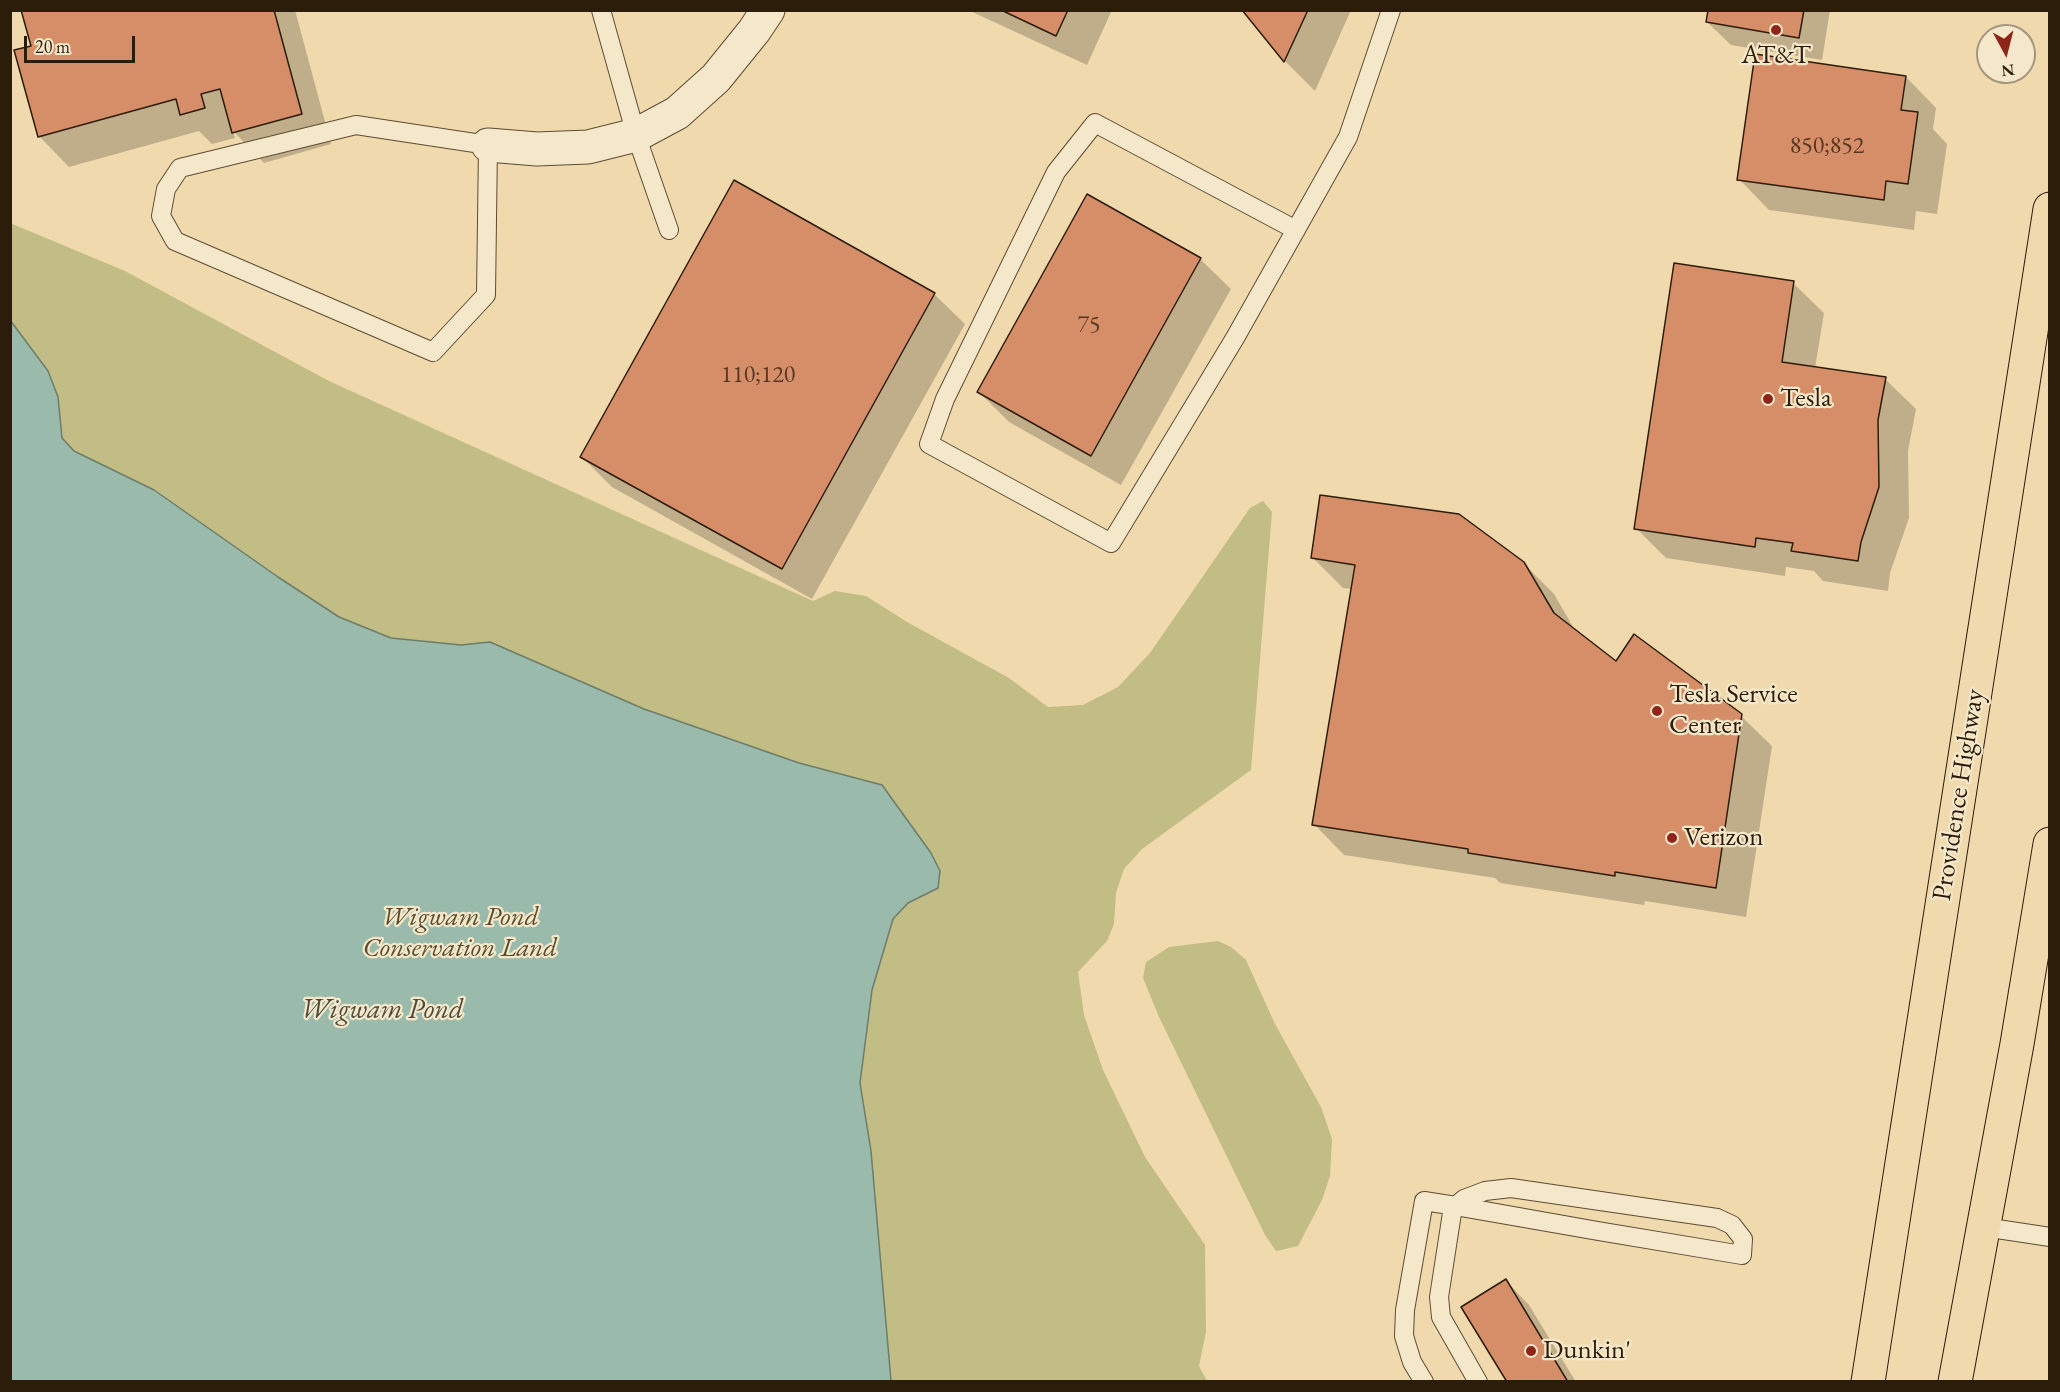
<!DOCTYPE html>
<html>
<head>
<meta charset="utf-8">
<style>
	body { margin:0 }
	#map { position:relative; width:2060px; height:1392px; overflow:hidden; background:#f0daad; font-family:"EB Garamond",serif }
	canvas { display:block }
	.frame { position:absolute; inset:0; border:12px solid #2c1d0b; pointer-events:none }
	.north { position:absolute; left:1976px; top:24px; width:60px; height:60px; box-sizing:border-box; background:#f5e7ca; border:2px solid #a5967e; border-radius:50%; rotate:173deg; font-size:16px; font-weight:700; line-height:24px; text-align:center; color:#2c1d0b }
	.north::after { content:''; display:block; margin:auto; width:21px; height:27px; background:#8f2418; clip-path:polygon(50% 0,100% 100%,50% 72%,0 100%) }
	.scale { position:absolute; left:24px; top:36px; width:111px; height:27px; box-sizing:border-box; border:3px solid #2c1d0b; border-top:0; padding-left:8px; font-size:18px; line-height:21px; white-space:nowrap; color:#2c1d0b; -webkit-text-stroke:4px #f5e7ca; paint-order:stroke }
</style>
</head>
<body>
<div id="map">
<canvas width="2060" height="1392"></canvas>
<div class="frame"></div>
<div class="north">N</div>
<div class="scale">20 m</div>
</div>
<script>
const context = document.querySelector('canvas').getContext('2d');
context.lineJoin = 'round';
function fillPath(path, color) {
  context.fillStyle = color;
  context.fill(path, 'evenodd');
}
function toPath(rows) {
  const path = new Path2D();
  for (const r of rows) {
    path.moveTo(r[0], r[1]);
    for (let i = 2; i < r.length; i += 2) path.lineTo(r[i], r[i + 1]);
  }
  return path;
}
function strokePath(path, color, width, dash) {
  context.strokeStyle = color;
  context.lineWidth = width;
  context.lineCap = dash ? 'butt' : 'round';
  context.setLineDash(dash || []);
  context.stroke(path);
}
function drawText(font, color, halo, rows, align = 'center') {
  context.font = font + ' "EB Garamond",serif';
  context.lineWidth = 4.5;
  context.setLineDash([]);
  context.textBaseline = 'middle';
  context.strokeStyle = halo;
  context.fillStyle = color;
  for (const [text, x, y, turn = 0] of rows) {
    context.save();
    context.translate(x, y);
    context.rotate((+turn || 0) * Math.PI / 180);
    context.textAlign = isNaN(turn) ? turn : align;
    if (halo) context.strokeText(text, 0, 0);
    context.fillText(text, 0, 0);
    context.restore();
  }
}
const green = toPath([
	[10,223,125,271,329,381,813,601,835,591,866,596,907,622,1009,678,1048,707,1083,705,1118,687,1150,653,1250,508,1263,501,1272,512,1251,770,1142,849,1124,869,1116,893,1114,924,1107,941,1078,972,1084,1015,1103,1070,1145,1157,1205,1245,1206,1332,1199,1366,1207,1381,11,1381],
	[1218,941,1231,947,1246,960,1275,1024,1321,1107,1332,1139,1330,1176,1322,1200,1298,1246,1276,1251,1265,1235,1159,1017,1143,978,1146,962,1169,947]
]);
const water = toPath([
	[10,320,48,371,58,397,62,438,74,451,154,490,278,577,339,617,391,638,461,645,490,642,644,709,799,763,882,785,931,853,940,871,938,888,908,903,893,919,872,990,860,1083,871,1151,891,1381,11,1381,10,320]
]);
const shadow = toPath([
	[23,10,295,10,331,144,264,163,233,131,235,138,212,144,199,131,69,167,39,136,33,47],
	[968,10,1112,10,1087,65],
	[1244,10,1351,10,1315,91,1285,61],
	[1709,10,1830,10,1822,60,1731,45,1707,22],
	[1906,77,1936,108,1933,129,1947,144,1937,214,1916,211,1914,230,1769,210,1739,179],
	[1088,196,1200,259,1231,289,1121,485,1009,422,979,392],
	[1793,283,1824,313,1815,368,1885,379,1916,409,1908,451,1909,518,1890,573,1888,591,1823,581,1814,571,1786,567,1785,576,1666,558,1636,528],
	[934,294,965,324,812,599,612,487,582,457],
	[1313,558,1523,563,1554,594,1576,632,1616,663,1741,716,1772,746,1746,917,1645,901,1644,905,1500,883,1495,878,1344,855,1314,824,1352,589,1343,588],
	[1506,1281,1529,1305,1576,1382,1509,1382]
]);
const building = toPath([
	[21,10,274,10,302,114,232,133,220,89,201,94,205,108,180,115,176,99,38,137,14,50,31,46,21,10],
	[1001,10,1068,10,1056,36,1001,10],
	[1242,10,1308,10,1284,62,1242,10],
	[1708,10,1804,10,1799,38,1706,22,1708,10],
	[1755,54,1906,76,1901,110,1918,112,1908,184,1886,181,1884,200,1737,180,1755,54],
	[734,180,935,293,782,569,580,457,734,180],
	[1087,194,1201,258,1091,456,977,392,1087,194],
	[1674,263,1794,281,1782,362,1886,377,1878,420,1879,487,1861,542,1858,561,1791,551,1793,543,1756,538,1755,547,1634,529,1674,263],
	[1320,495,1459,514,1524,562,1554,613,1616,661,1634,634,1742,714,1716,888,1615,872,1615,876,1468,853,1468,849,1312,825,1355,565,1311,558,1320,495],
	[1506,1279,1568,1382,1507,1382,1461,1307,1506,1279]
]);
const service = toPath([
	[601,10,636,135,669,230],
	[356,125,488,145,486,295,433,352,175,241,161,216,166,189,180,168,356,125],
	[1296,230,1095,123,1056,172,945,399,929,444,1111,543,1235,338,1348,137,1391,10],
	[1984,1227,2050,1237],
	[1424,1382,1412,1362,1404,1336,1405,1310,1424,1201,1456,1206,1598,1231,1742,1255,1743,1239,1732,1225,1717,1218,1511,1188,1485,1191,1464,1199,1456,1206,1452,1213,1439,1297,1441,1317,1478,1382]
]);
const minor = toPath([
	[488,145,537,149,588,147,636,135,677,113,716,78,754,31,768,10]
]);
const trunk = toPath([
	[1868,1382,2050,209],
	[1955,1382,2017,1044,2050,844]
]);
const markers = [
	[1776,30,6,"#8f2418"],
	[1768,399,6,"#8f2418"],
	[1657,711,6,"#8f2418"],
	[1672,838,6,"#8f2418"],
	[1531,1351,6,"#8f2418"]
];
const numberNames = [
	["850;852",1827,146],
	["75",1089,325],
	["110;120",758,375]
];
const poiNames = [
	["AT&T",1776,56,"center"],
	["Tesla",1780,399],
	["Tesla Service",1669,695],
	["Center",1669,726],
	["Verizon",1684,838],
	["Dunkin'",1543,1351]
];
const streetNames = [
	["Providence Highway",1959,795,-81]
];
const parkNames = [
	["Wigwam Pond",460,918],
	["Conservation Land",460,949]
];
const waterNames = [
	["Wigwam Pond",382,1010]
];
fillPath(green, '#c1bd84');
fillPath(water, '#9abbab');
strokePath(water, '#6e7c6b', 1.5);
fillPath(shadow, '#0003');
fillPath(building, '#d68e69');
strokePath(building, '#2c1d0b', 1.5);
strokePath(service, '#5d4c34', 20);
strokePath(minor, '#5d4c34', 35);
strokePath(trunk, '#2c1d0b', 35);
strokePath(service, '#f5e7ca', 18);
strokePath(minor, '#f5e7ca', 33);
strokePath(trunk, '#f0daad', 33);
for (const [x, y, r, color] of markers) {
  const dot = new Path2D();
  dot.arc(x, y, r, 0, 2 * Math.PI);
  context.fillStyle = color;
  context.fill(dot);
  strokePath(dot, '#f5e7ca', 2);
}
drawText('24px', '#563922', null, numberNames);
drawText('27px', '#2c1d0b', '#f5e7ca', poiNames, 'left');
drawText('27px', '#2c1d0b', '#f5e7ca', streetNames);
drawText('italic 27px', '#594d2f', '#f5e7ca', parkNames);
drawText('italic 28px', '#4d4c3b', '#f5e7ca', waterNames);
</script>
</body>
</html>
